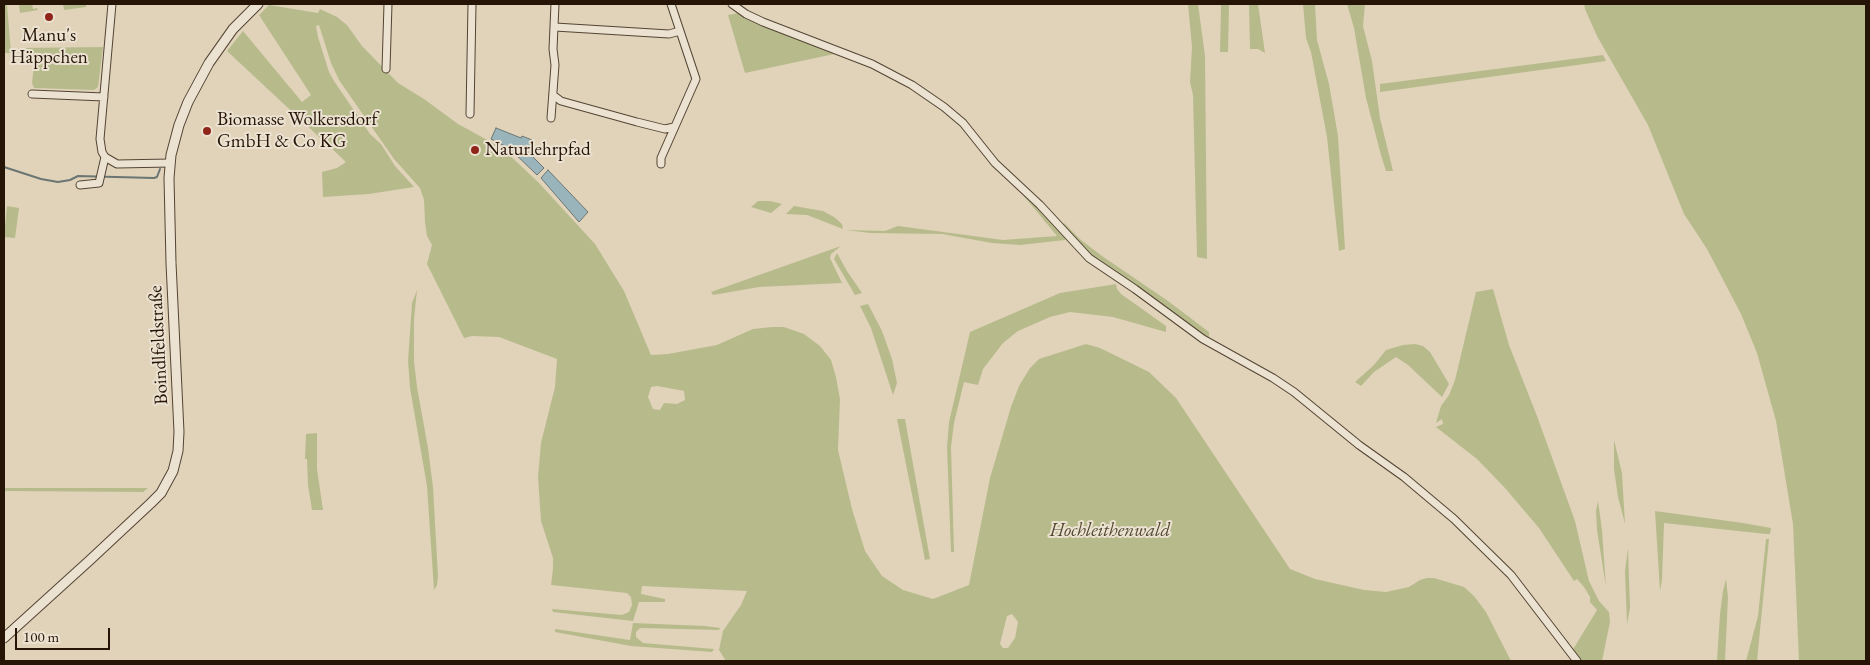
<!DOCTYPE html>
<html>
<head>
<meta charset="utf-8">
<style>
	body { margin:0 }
	#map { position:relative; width:1870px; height:665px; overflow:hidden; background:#e0d3b9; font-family:"EB Garamond",serif }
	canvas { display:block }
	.frame { position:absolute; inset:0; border:5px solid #261406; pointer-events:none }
	.scale { position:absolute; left:15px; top:628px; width:95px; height:22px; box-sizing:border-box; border:2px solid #261406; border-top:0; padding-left:6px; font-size:15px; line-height:18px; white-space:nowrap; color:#261406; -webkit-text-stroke:4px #ebe2d2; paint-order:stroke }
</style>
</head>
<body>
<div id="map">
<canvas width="1870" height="665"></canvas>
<div class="frame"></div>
<div class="scale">100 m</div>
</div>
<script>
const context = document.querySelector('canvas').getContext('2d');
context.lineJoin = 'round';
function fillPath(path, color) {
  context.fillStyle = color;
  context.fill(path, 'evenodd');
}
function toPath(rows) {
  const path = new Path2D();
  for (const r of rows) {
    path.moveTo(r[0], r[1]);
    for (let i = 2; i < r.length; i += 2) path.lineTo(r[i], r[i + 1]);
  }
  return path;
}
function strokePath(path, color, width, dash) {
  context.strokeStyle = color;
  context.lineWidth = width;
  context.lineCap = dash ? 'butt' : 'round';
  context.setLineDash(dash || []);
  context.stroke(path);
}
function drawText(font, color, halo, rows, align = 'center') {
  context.font = font + ' "EB Garamond",serif';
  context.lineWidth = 4;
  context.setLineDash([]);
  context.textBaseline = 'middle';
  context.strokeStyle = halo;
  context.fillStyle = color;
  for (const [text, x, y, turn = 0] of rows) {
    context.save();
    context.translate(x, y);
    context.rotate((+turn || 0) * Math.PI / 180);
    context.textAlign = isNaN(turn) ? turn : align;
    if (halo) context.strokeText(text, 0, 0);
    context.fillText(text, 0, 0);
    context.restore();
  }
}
const green = toPath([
	[4,4,7,4,11,53,4,53],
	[19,4,32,4,33,9,37,8,38,10,20,13],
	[63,4,86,4,86,7,64,10],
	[1188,4,1198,4,1205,56,1207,259,1197,257,1193,95,1190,82,1192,47],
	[1221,4,1229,4,1228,52,1220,52],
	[1249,4,1258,4,1265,53,1258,49,1250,49],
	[1303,4,1315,4,1317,40,1329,84,1338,136,1345,249,1339,251,1327,137,1311,52,1306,38],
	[1347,4,1365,4,1363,26,1372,61,1380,118,1393,171,1386,171,1381,155,1366,98,1354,28],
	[1584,4,1866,4,1866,661,1799,661,1793,524,1776,421,1757,353,1741,314,1707,249,1684,214,1648,125,1597,36,1585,9],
	[269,5,318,13,320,9,337,17,347,25,362,46,398,83,424,99,458,124,502,148,539,183,595,244,624,291,651,355,668,354,717,345,753,329,772,327,784,327,804,334,820,346,831,360,836,377,840,399,838,450,852,509,865,551,882,576,903,590,933,599,969,585,990,478,1011,407,1019,386,1030,368,1039,359,1086,344,1100,348,1149,372,1176,398,1290,569,1315,579,1364,590,1386,592,1409,587,1420,580,1427,578,1434,578,1464,587,1474,596,1486,612,1511,661,726,661,719,650,723,631,741,605,747,591,642,586,641,594,665,599,665,602,639,602,633,621,553,612,552,609,622,615,629,612,632,605,631,597,627,593,551,585,553,569,553,558,541,521,538,477,541,443,555,387,557,359,499,337,472,336,464,338,427,264,432,245,427,236,425,222,424,200,420,188,394,159,339,80,331,63,319,25,316,26,318,37,329,72,334,81,370,134,381,144,395,166,414,187,369,194,323,197,322,172,337,168,346,162,227,51,243,31,302,102,311,95,259,15],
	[657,386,684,391,685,400,677,404,664,403,660,410,653,409,648,397,651,387],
	[1012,614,1018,622,1015,638,1008,648,1003,648,1000,644,1007,616],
	[739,13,839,53,745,73,728,15],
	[103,47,98,87,94,90,34,88,32,83,35,58,30,58,31,53,19,53,18,48],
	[1603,55,1606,61,1380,92,1380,84],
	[1019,190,1050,220,1066,238,1065,240,1020,245,992,243,942,234,870,233,846,230,885,231,898,226,1003,240,1057,236],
	[758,201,770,201,782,204,771,213,751,207],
	[7,206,19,208,15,238,4,237],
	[794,206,823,211,834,217,842,224,843,229,807,215,786,214],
	[1064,223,1081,240,1102,256,1168,301,1209,332,1209,340,1099,262,1078,244,1062,225],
	[841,246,831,254,830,258,842,283,759,287,713,295,711,292],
	[837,253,847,271,862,293,855,295,834,259],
	[1116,284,1117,289,1121,294,1166,326,1166,332,1113,317,1070,312,1050,317,1018,331,1003,343,983,369,978,385,964,382,954,423,951,447,954,552,951,552,947,447,949,422,970,332,1060,293],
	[1493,289,1509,345,1537,416,1575,521,1589,581,1599,601,1609,612,1610,622,1602,661,1581,661,1572,651,1597,610,1590,602,1590,597,1584,587,1577,579,1574,581,1539,528,1505,488,1477,459,1436,427,1443,424,1442,419,1436,423,1441,406,1449,395,1455,380,1476,292],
	[417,290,414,319,414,361,417,387,428,448,433,487,438,576,437,585,434,590,427,486,410,388,408,361,412,303],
	[868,304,882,331,892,359,897,383,893,395,871,328,860,306],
	[1415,344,1423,346,1430,352,1449,384,1442,397,1408,365,1396,357,1374,372,1361,386,1355,382,1374,365,1386,350,1403,345],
	[897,419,905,419,930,559,925,560],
	[317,433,317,469,323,510,312,510,308,485,307,459,305,459,306,434],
	[1614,440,1622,473,1625,524,1618,497,1614,469],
	[4,488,148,488,143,492,4,491],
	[1598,501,1602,530,1606,587,1597,530,1596,511],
	[1655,511,1743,523,1771,528,1770,534,1766,534,1664,523,1662,580,1660,591],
	[1766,539,1769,539,1757,661,1746,661,1758,616],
	[1628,548,1630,608,1627,624,1625,571],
	[1726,579,1728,597,1725,661,1717,661,1720,614,1723,591],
	[633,623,705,626,720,628,719,630,640,628,636,632,636,637,643,643,714,649,712,652,631,646,555,632,555,629,630,640]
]);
const water = toPath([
	[496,128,521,138,522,136,532,140,528,152,544,168,537,175,509,148,491,139,496,128],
	[548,170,588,212,579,222,541,178,548,170]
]);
const stream = toPath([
	[4,167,41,179,58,182,70,180,78,176,154,178,157,177,160,169]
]);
const minor = toPath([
	[112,4,100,139,102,152,105,157,117,164,170,163],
	[732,4,746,14,763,22,872,64,912,85,944,107,963,123,995,163,1040,205,1089,258,1135,289,1203,339,1273,378,1294,392,1359,445,1404,477,1454,519,1511,575,1577,661],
	[555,27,669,34,680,31],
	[386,69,388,4],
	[32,94,104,97],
	[553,95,561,101,637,122,665,129,674,127],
	[470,114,472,4],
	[551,118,555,65,553,49,555,4],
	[661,164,661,158,696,79,671,4],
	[80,185,99,183,105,157]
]);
const tertiary = toPath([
	[4,638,90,560,151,503,161,493,173,471,178,451,179,432,171,263,169,178,171,155,179,125,188,102,209,63,233,29,258,4]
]);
const markers = [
	[49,17,5,"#8f2418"],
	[207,131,5,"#8f2418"],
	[475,150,5,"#8f2418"]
];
const poiNames = [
	["Manu's",49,36,"center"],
	["Häppchen",49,58,"center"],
	["Biomasse Wolkersdorf",217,120],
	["GmbH & Co KG",217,142],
	["Naturlehrpfad",485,150]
];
const streetNames = [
	["Boindlfeldstraße",159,345,-93]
];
const parkNames = [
	["Hochleithenwald",1110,531]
];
fillPath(green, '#b7bb8c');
fillPath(water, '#99b5bb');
strokePath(water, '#6b7573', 1);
strokePath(stream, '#6b7573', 2);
strokePath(minor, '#544433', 9);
strokePath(tertiary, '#544433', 11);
strokePath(minor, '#ebe2d2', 7);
strokePath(tertiary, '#ebe2d2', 9);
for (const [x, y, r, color] of markers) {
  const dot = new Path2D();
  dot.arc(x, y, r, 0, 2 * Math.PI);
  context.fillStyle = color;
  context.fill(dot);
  strokePath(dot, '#ebe2d2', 2);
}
drawText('19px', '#261406', '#ebe2d2', poiNames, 'left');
drawText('19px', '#261406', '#ebe2d2', streetNames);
drawText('italic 19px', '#52462e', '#ebe2d2', parkNames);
</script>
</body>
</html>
